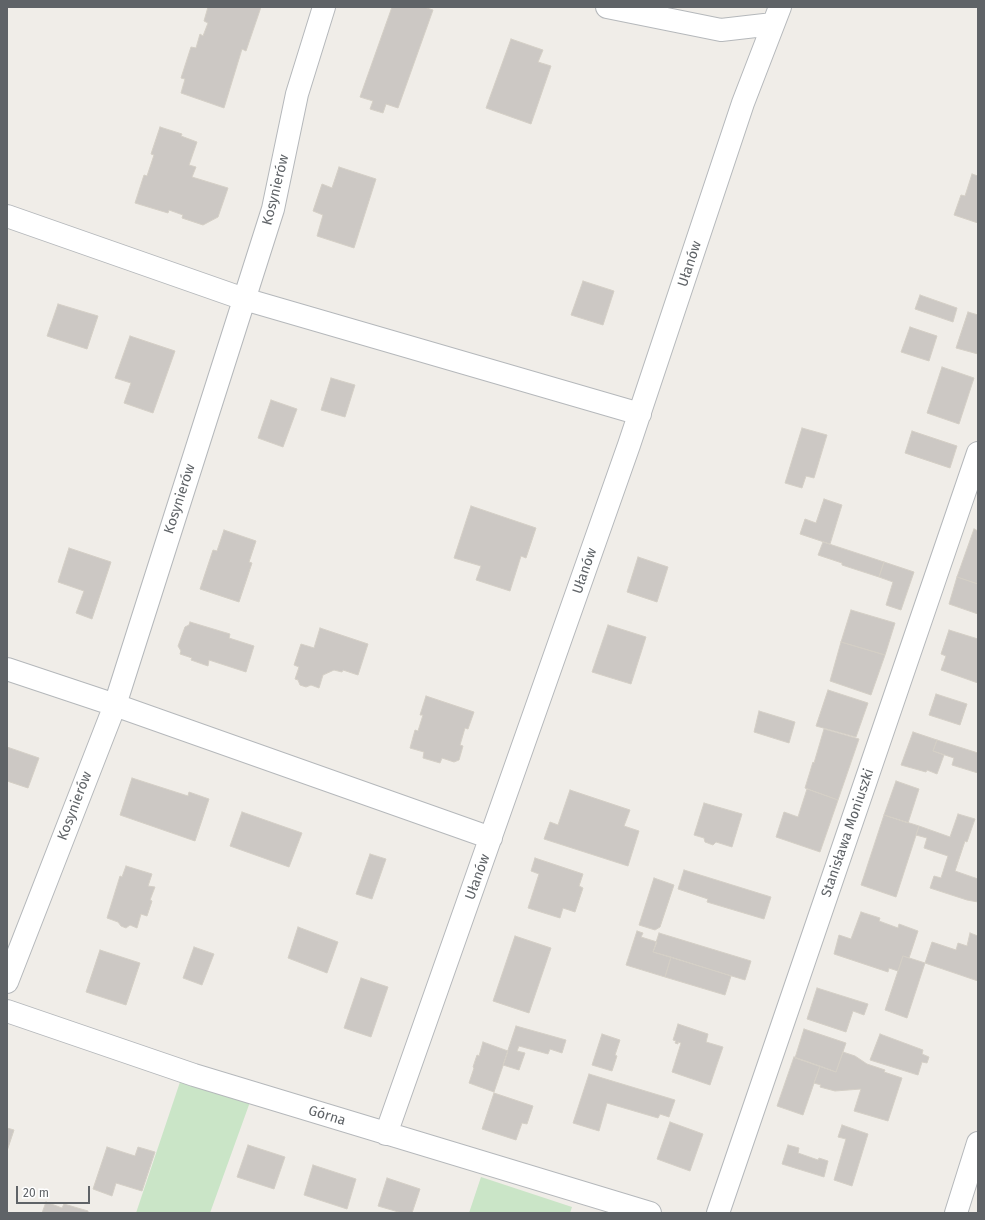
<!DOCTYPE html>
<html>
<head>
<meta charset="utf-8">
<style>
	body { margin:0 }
	#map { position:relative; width:985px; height:1220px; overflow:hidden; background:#f0ede8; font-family:"Fira Sans",sans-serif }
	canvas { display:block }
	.frame { position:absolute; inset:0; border:8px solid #5f6367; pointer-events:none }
	.scale { position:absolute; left:16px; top:1186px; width:74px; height:18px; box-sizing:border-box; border:2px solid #5f6367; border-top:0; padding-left:5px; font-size:12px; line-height:14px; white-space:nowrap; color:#5f6367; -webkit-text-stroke:3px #fff; paint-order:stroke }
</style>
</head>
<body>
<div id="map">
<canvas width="985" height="1220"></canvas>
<div class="frame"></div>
<div class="scale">20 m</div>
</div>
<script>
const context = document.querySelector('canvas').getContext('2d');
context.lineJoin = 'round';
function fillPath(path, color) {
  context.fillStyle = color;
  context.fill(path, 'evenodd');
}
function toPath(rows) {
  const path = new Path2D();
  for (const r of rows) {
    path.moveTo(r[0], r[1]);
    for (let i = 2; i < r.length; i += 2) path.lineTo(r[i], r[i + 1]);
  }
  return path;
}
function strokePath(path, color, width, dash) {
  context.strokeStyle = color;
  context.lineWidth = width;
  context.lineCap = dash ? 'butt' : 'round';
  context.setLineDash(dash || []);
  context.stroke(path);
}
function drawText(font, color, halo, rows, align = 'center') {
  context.font = font + ' "Fira Sans",sans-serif';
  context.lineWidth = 3;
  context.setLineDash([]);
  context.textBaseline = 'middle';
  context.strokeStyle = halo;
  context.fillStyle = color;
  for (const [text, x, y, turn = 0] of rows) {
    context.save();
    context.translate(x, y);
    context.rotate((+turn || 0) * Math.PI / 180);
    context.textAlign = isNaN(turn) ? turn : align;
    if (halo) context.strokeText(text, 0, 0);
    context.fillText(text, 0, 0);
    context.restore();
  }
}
const green = toPath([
	[180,1082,250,1102,210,1213,136,1213],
	[481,1177,572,1207,570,1213,469,1213]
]);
const building = toPath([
	[208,7,261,7,246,51,242,49,224,108,181,93,185,79,181,78,191,47,196,48,200,34,203,36,208,23,204,21,208,7],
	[392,7,424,7,433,10,398,108,386,104,383,113,370,109,373,101,360,97,392,7],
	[511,39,543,50,538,62,551,66,531,124,486,108,511,39],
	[160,127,182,134,181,136,197,142,189,165,196,167,192,177,228,188,218,217,203,225,182,218,183,215,169,210,168,213,135,203,144,175,147,176,154,155,151,154,160,127],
	[339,167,376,179,354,248,317,236,323,215,313,211,322,184,332,188,339,167],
	[972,174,978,176,978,223,954,215,961,195,965,196,972,174],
	[583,281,614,291,603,325,571,315,583,281],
	[920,295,957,308,953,322,915,309,920,295],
	[58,304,98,316,87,349,47,336,58,304],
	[968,312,978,315,978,354,956,348,968,312],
	[910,327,937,336,929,361,901,352,910,327],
	[130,336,175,351,153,413,124,403,131,383,115,378,130,336],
	[942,367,974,378,959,424,927,413,942,367],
	[331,378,355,385,345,417,321,410,331,378],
	[271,400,297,409,283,447,258,438,271,400],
	[802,428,827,435,814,478,806,476,802,488,785,483,802,428],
	[912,431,957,446,950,468,905,453,912,431],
	[824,499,842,505,830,544,800,534,805,519,816,523,824,499],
	[471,506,536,528,526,558,521,556,510,591,476,580,481,566,454,558,471,506],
	[974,529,978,531,978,584,957,577,974,529],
	[224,530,256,541,249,562,252,563,239,602,200,589,213,550,217,551,224,530],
	[823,542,884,562,879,577,842,565,842,563,818,555,823,542],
	[69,548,111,562,92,619,76,613,84,591,58,582,69,548],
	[638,557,668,567,657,602,627,592,638,557],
	[884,562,914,572,901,610,886,605,893,582,879,577,884,562],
	[957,577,978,584,978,614,949,604,957,577],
	[851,610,895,623,885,655,841,642,851,610],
	[190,622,230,634,229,638,254,646,246,672,209,660,208,666,191,660,192,658,180,654,181,651,178,646,185,627,189,625,190,622],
	[608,625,646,637,631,684,592,672,608,625],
	[320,628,368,644,358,675,343,670,342,672,334,670,323,675,319,688,311,685,306,687,300,685,298,680,295,679,299,667,294,665,301,644,314,648,320,628],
	[949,630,978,639,978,683,941,670,946,656,941,654,949,630],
	[841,642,885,655,871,695,830,681,841,642],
	[828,690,868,703,856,737,816,726,828,690],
	[936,694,967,704,960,725,929,715,936,694],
	[426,696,474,712,468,729,465,728,460,745,463,746,459,760,454,762,442,758,440,763,423,758,424,752,410,748,415,730,418,731,423,715,420,715,426,696],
	[759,711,795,722,789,743,754,732,759,711],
	[824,729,859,739,838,800,805,788,813,762,814,763,824,729],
	[913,732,937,740,933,751,944,755,937,774,927,770,926,772,901,765,913,732],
	[937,740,978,753,978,773,952,765,954,758,933,751,937,740],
	[7,747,39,758,28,788,7,781,7,747],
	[132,778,188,796,189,792,209,799,195,841,120,815,132,778],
	[896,781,919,789,908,823,884,815,896,781],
	[807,789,838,800,820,852,776,837,784,812,798,817,807,789],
	[570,790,630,810,624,826,639,831,628,866,544,839,550,822,558,825,570,790],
	[704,803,742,814,732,847,716,842,713,845,705,842,704,838,694,835,704,803],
	[242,812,302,833,289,867,230,846,242,812],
	[958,814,975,819,967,842,965,841,955,871,978,879,978,902,967,900,930,888,934,876,941,878,948,856,924,848,927,838,916,835,919,826,950,837,958,814],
	[884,815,919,826,896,897,861,885,884,815],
	[370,854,386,859,372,899,356,894,370,854],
	[535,858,583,874,579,886,583,888,575,912,563,908,560,918,528,908,539,874,531,871,535,858],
	[126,866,152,874,148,886,155,887,150,900,152,901,147,916,141,914,137,928,130,925,126,928,121,926,118,922,107,918,120,876,122,877,126,866],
	[684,870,771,897,764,919,707,902,708,899,678,889,684,870],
	[654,878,674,885,660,927,655,930,639,925,654,878],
	[861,912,880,918,879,921,898,928,899,924,918,931,909,958,903,956,898,971,889,968,888,972,834,954,839,935,851,939,861,912],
	[298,927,338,942,327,973,288,958,298,927],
	[637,931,643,933,641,937,657,942,653,952,671,957,665,977,626,965,637,931],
	[659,933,751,961,745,980,653,952,659,933],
	[970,933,978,936,978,981,925,963,932,942,956,950,958,943,967,946,970,933],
	[515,936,551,948,529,1013,493,1001,515,936],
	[194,947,214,954,202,985,183,978,194,947],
	[100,950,140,963,126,1005,86,992,100,950],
	[903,956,925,963,907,1018,885,1010,903,956],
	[671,957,731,976,725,995,665,977,671,957],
	[361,978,388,987,371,1037,344,1028,361,978],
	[817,988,868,1004,864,1015,853,1011,846,1032,807,1019,817,988],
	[678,1024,708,1034,706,1042,723,1047,710,1085,672,1072,681,1043,678,1042,678,1044,675,1043,676,1041,673,1040,678,1024],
	[516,1026,566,1040,562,1053,550,1049,548,1054,519,1046,517,1051,525,1053,519,1070,503,1065,516,1026],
	[804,1029,846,1043,836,1072,795,1058,804,1029],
	[602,1034,620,1040,615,1055,617,1056,612,1071,592,1065,602,1034],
	[880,1034,923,1050,922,1054,929,1057,927,1063,922,1062,918,1075,870,1060,880,1034],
	[483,1042,508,1051,494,1092,469,1083,474,1068,473,1067,477,1055,479,1056,483,1042],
	[843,1052,855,1056,867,1064,885,1070,884,1072,902,1078,888,1121,854,1111,861,1089,835,1091,820,1087,821,1085,814,1083,820,1066,836,1072,843,1052],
	[794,1057,820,1066,803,1115,777,1106,794,1057],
	[589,1074,675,1100,669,1117,660,1114,658,1118,607,1103,599,1131,573,1123,589,1074],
	[494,1093,533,1106,527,1124,522,1123,516,1140,482,1129,494,1093],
	[670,1122,703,1134,690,1171,657,1159,670,1122],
	[842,1125,868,1134,852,1186,834,1180,846,1139,838,1137,842,1125],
	[7,1128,14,1130,7,1151,7,1128],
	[248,1145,285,1157,274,1189,237,1177,248,1145],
	[788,1145,799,1148,798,1153,818,1160,819,1158,828,1161,824,1177,782,1164,788,1145],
	[107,1147,135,1156,138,1147,155,1152,142,1191,116,1183,112,1196,93,1189,107,1147],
	[313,1165,356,1179,347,1209,304,1195,313,1165],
	[387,1178,420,1189,412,1213,402,1213,378,1206,387,1178],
	[46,1202,62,1208,64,1204,88,1211,88,1213,42,1213,46,1202]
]);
const minor = toPath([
	[607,7,721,30,773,24],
	[7,216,244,299,640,414],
	[7,669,115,705,491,838],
	[7,982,115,705,273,209,297,94,324,7],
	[7,1011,194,1075,650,1213],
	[386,1134,629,445,743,103,780,7],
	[718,1213,978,453],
	[956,1213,978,1143]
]);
const streetNames = [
	["Kosynierów",276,190,-76],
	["Ułanów",690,264,-72],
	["Kosynierów",180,499,-72],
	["Ułanów",585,571,-71],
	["Kosynierów",75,806,-69],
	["Stanisława Moniuszki",848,833,-71],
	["Ułanów",478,877,-70],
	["Górna",327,1116,17]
];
fillPath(green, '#cae5c7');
fillPath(building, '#ccc8c4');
strokePath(building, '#d4cfc6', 1);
strokePath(minor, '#b5b8bb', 24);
strokePath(minor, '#fff', 22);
drawText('14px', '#5f6367', '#fff', streetNames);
</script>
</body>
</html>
